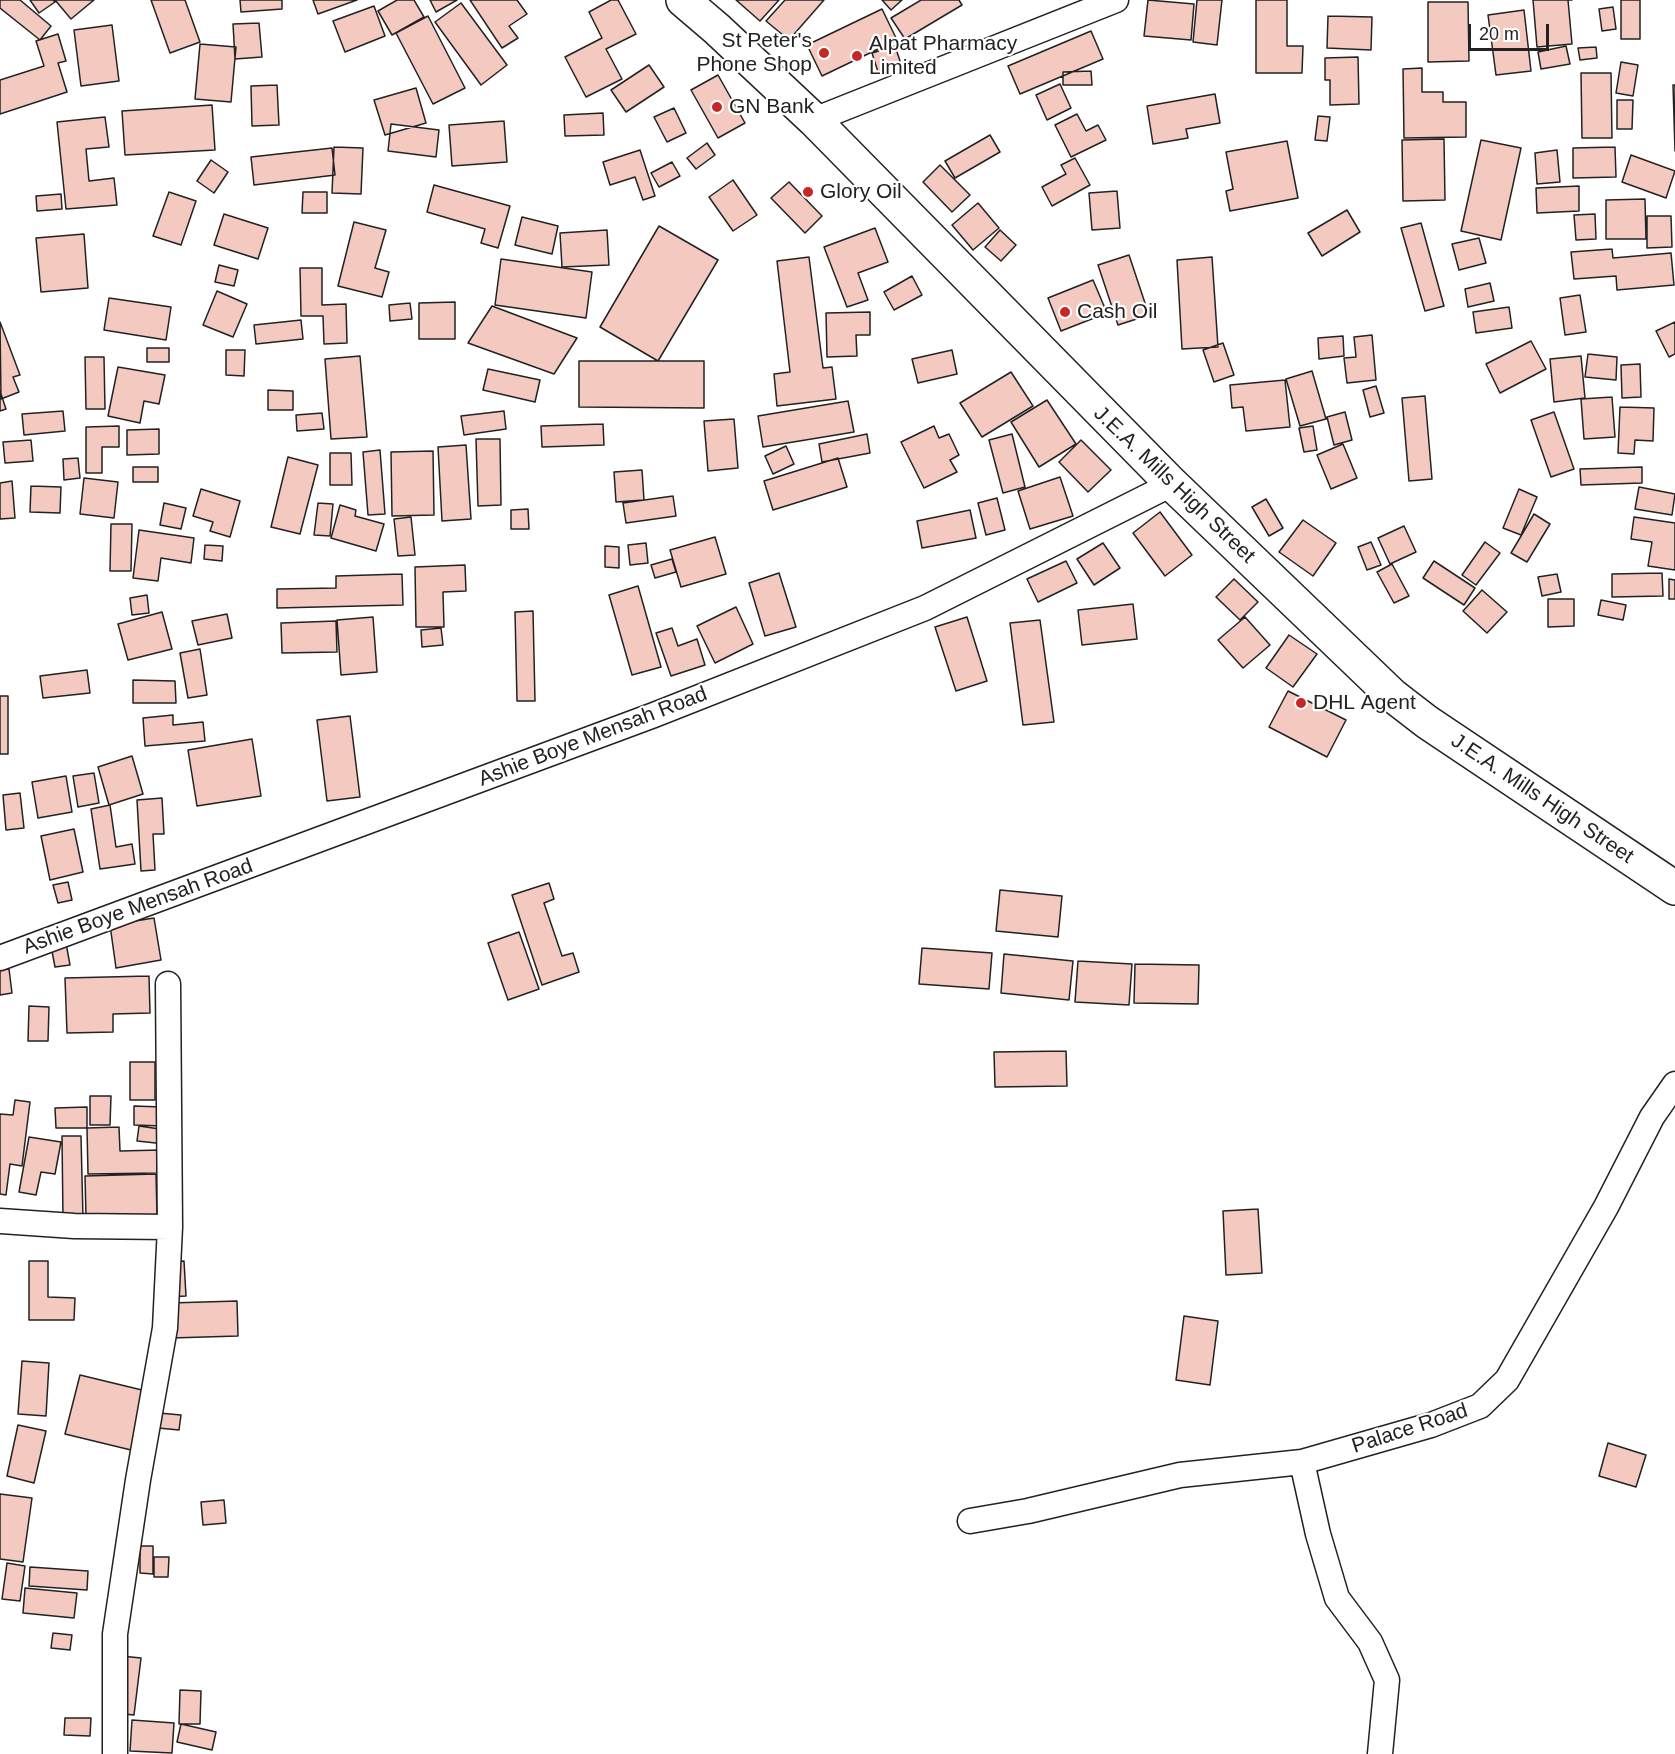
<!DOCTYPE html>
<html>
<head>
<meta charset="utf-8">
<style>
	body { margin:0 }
	#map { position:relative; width:1675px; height:1754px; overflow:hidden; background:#fff; font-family:Arial,sans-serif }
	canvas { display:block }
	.scale { position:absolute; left:1468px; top:24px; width:81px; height:27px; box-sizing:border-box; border:3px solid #222; border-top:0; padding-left:8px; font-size:18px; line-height:21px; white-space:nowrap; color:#222; -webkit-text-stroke:4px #fff; paint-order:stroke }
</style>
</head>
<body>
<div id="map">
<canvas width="1675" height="1754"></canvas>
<div class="scale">20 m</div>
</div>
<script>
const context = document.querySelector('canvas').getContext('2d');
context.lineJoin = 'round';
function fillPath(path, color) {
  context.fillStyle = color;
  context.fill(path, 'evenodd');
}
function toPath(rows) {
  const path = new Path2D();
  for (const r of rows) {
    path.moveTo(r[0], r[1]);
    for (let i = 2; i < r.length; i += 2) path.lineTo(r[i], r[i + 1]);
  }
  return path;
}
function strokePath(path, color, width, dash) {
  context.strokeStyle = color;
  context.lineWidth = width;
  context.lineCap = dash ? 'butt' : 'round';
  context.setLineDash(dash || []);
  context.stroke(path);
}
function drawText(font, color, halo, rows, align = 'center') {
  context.font = font + ' Arial,sans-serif';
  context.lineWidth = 4.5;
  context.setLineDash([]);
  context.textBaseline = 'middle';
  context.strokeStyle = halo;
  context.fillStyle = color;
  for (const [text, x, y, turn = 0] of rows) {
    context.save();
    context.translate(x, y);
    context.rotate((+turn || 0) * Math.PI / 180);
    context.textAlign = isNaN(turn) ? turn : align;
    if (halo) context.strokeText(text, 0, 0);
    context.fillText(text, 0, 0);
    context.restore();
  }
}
const building = toPath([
	[0,0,20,0,51,26,40,40,0,8,0,0],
	[30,0,53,0,55,2,39,13,30,0],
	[55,0,94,0,71,19,55,0],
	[151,0,185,0,200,42,170,53,151,0],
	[240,0,282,0,282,9,241,12,240,0],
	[313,0,357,0,318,14,313,0],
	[397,0,414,0,424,17,392,35,378,11,397,0],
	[430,0,457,0,436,12,430,0],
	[470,0,517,0,527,14,509,26,518,38,502,48,470,0],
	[611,0,618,0,636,34,606,49,622,79,586,97,565,57,602,38,589,12,611,0],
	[736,0,779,0,760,21,736,0],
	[785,0,824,0,789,40,766,21,785,0],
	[882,0,902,0,891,10,882,0],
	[921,0,959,0,962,5,905,39,891,18,921,0],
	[1148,0,1194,4,1191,40,1144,36,1148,0],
	[1197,0,1222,0,1217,45,1193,42,1197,0],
	[1256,0,1287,0,1287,46,1303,46,1302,73,1256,73,1256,0],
	[1533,0,1572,0,1568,0,1572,44,1537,47,1533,0],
	[1621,0,1640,0,1640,39,1621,39,1621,0],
	[1428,2,1468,2,1469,61,1428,62,1428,2],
	[461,3,507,65,481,85,435,22,461,3],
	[374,6,385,36,345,52,333,21,374,6],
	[1613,7,1616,29,1602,31,1599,9,1613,7],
	[882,9,897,40,822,76,807,45,882,9],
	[1524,10,1531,71,1496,75,1488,15,1524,10],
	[428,16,465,88,433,104,396,33,428,16],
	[1328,16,1372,17,1371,50,1327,48,1328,16],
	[259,23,262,57,235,59,233,24,259,23],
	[112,25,119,81,81,86,74,30,112,25],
	[1091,31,1103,59,1020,94,1008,66,1091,31],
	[58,34,66,61,58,63,67,92,0,114,0,80,44,66,36,41,58,34],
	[200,44,236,47,231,102,195,99,200,44],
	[895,46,901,64,878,72,872,53,895,46],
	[1566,46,1570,64,1541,69,1538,52,1566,46],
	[1596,47,1597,58,1580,60,1578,48,1596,47],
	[1358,57,1359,104,1330,105,1330,80,1325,80,1325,58,1358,57],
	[1621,62,1638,65,1633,96,1616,93,1621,62],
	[649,65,664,87,626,112,611,90,649,65],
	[1422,68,1422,92,1443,92,1443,102,1466,102,1466,137,1404,138,1403,69,1422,68],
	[1091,71,1092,85,1063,85,1063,72,1091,71],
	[1581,73,1611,73,1612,138,1582,138,1581,73],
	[718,75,745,123,718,138,691,90,718,75],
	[1060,84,1071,108,1047,120,1036,95,1060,84],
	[277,85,279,125,252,126,251,86,277,85],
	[1673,85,1675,85,1675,151,1673,85],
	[416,88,426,123,385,135,374,100,416,88],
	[1215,94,1220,123,1186,129,1188,138,1153,144,1147,106,1215,94],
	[1617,100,1633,100,1632,129,1617,129,1617,100],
	[212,105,215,150,125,155,122,111,212,105],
	[674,108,686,133,667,142,654,117,674,108],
	[603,113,604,135,565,136,564,115,603,113],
	[1077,114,1086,131,1098,125,1106,140,1071,157,1055,125,1077,114],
	[1318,116,1330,117,1327,141,1315,140,1318,116],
	[105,117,109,147,86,149,89,181,114,178,117,205,66,209,57,122,105,117],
	[504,121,507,162,452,166,449,125,504,121],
	[391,124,439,130,436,157,388,151,391,124],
	[990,135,1000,152,955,178,945,161,990,135],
	[1444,139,1445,200,1403,201,1402,140,1444,139],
	[1481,140,1521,148,1501,240,1461,231,1481,140],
	[1287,141,1298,198,1230,211,1226,191,1233,189,1226,152,1287,141],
	[707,143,715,155,696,169,687,158,707,143],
	[334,147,363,148,361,194,332,193,334,147],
	[1615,147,1616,177,1573,178,1573,148,1615,147],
	[332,148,335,175,254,185,251,157,332,148],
	[640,150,655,196,643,200,635,177,610,185,603,162,640,150],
	[1557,150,1560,182,1537,184,1535,153,1557,150],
	[1631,155,1675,171,1666,198,1622,182,1631,155],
	[1075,158,1090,185,1052,206,1042,187,1066,174,1061,165,1075,158],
	[211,160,228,172,214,193,197,181,211,160],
	[672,162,680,176,659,187,651,173,672,162],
	[940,165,970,195,952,212,923,182,940,165],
	[733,180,757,215,733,231,709,197,733,180],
	[789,182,822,216,805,233,771,198,789,182],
	[434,185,510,206,498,248,481,243,485,229,427,212,434,185],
	[1579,186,1579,211,1537,213,1536,188,1579,186],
	[1117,191,1120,228,1092,230,1089,193,1117,191],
	[169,192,196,201,181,245,153,236,169,192],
	[303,192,327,192,327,213,302,213,303,192],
	[61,194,62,209,37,211,36,196,61,194],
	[1645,199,1646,239,1606,239,1606,200,1645,199],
	[978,203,999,228,973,250,952,225,978,203],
	[1347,210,1360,232,1322,256,1308,233,1347,210],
	[224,214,268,228,258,259,214,245,224,214],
	[1595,214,1596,239,1576,240,1574,215,1595,214],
	[1647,216,1671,216,1672,247,1647,248,1647,216],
	[522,217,558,226,552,254,515,245,522,217],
	[354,222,386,230,375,268,389,272,382,297,338,286,354,222],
	[1421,223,1444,306,1425,311,1401,228,1421,223],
	[659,226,718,260,658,361,600,327,659,226],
	[875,228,888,262,858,273,868,300,847,307,824,247,875,228],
	[607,230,609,265,562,267,560,233,607,230],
	[1000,230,1016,245,1001,261,985,247,1000,230],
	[84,234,88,288,41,292,36,238,84,234],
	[1479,238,1486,263,1459,270,1452,244,1479,238],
	[1612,249,1613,258,1671,253,1674,285,1617,290,1616,276,1574,279,1571,252,1612,249],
	[1129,255,1149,315,1118,325,1098,265,1129,255],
	[809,257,823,368,832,367,836,399,777,406,774,374,790,372,777,261,809,257],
	[1212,257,1218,347,1182,349,1177,260,1212,257],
	[501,259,592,272,586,318,495,305,501,259],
	[219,265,238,270,234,286,215,282,219,265],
	[300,268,322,268,322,305,346,304,347,343,324,344,323,316,301,316,300,268],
	[912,276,922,295,894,310,884,292,912,276],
	[1093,280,1107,313,1061,331,1048,298,1093,280],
	[1490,283,1494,301,1468,307,1465,289,1490,283],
	[217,291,247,304,233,337,203,325,217,291],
	[1580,295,1586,332,1565,335,1560,298,1580,295],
	[109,298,171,307,166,340,104,330,109,298],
	[455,302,455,339,419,339,419,303,455,302],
	[410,303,412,319,390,321,389,305,410,303],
	[492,306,577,338,554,374,468,343,492,306],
	[1509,307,1512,328,1476,333,1473,312,1509,307],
	[870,312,870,335,856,335,857,356,827,357,826,313,870,312],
	[301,320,303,339,256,344,254,325,301,320],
	[0,322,20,375,13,377,19,392,1,399,0,322],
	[1675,322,1675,354,1669,357,1656,331,1675,322],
	[1372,335,1376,380,1347,383,1344,358,1356,357,1354,337,1372,335],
	[1343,336,1344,356,1319,359,1318,338,1343,336],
	[1531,341,1546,369,1500,393,1486,364,1531,341],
	[1223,343,1234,375,1214,382,1203,350,1223,343],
	[147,348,169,348,169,362,147,362,147,348],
	[226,350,245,350,244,376,226,375,226,350],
	[952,350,957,374,918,383,912,359,952,350],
	[1588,354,1617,357,1616,380,1585,377,1588,354],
	[360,356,367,437,331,439,325,359,360,356],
	[1581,356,1585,398,1554,402,1550,359,1581,356],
	[85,357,104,357,105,409,86,409,85,357],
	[579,361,704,361,704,408,579,407,579,361],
	[1640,364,1641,397,1622,398,1621,365,1640,364],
	[118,367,165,375,159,404,144,401,140,423,108,416,118,367],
	[488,369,540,380,535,402,483,390,488,369],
	[1312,371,1326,419,1300,426,1286,379,1312,371],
	[1011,372,1033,406,982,437,960,403,1011,372],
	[1285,380,1290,427,1246,431,1243,407,1232,408,1230,385,1285,380],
	[1376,386,1384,413,1370,417,1363,390,1376,386],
	[268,390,293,391,293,410,268,410,268,390],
	[0,391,6,409,0,411,0,391],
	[1425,396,1432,479,1409,481,1402,398,1425,396],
	[1612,397,1615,437,1584,439,1581,399,1612,397],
	[1047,400,1076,444,1039,467,1011,422,1047,400],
	[848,401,854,432,763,447,758,416,848,401],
	[1620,407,1654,408,1653,441,1635,440,1634,454,1618,453,1620,407],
	[63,411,65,431,24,435,22,414,63,411],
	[504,411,506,429,464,435,461,416,504,411],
	[1345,412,1352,440,1334,445,1327,417,1345,412],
	[1554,412,1574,469,1551,477,1531,420,1554,412],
	[322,413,324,429,297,431,296,415,322,413],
	[734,419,738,468,708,471,704,421,734,419],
	[603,424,604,445,542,447,541,426,603,424],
	[119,426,119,447,102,447,102,473,86,473,86,427,119,426],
	[934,426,939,438,949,434,959,455,950,460,957,472,924,488,901,442,934,426],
	[1313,426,1317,450,1304,452,1299,428,1313,426],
	[159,429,159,454,127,455,127,430,159,429],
	[867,434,870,453,822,462,819,444,867,434],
	[1012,434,1025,487,1003,493,989,440,1012,434],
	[476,439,500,439,501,505,478,506,476,439],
	[31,440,33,461,5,463,3,442,31,440],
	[1081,440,1111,470,1088,492,1059,462,1081,440],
	[1343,444,1357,478,1331,489,1317,455,1343,444],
	[466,445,471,519,442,521,438,447,466,445],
	[786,446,794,464,773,474,765,456,786,446],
	[380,450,385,514,368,515,363,452,380,450],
	[433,451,434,515,392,516,391,452,433,451],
	[330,453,351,453,352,485,330,485,330,453],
	[288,457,318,465,300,534,271,527,288,457],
	[78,458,80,478,64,480,63,459,78,458],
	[838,458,847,487,773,510,764,481,838,458],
	[133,467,158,467,158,482,133,482,133,467],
	[1642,467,1642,483,1581,485,1580,469,1642,467],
	[642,470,644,500,616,502,614,472,642,470],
	[1060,477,1073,516,1030,529,1018,491,1060,477],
	[84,478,118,482,114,518,80,514,84,478],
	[12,481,15,518,0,519,0,483,12,481],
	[31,486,61,487,60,513,30,512,31,486],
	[1639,487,1675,494,1672,515,1635,509,1639,487],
	[201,489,240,501,230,537,210,531,213,522,193,516,201,489],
	[1519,489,1537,497,1521,535,1503,528,1519,489],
	[673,496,676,516,626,523,623,503,673,496],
	[997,498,1005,530,986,535,978,503,997,498],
	[1266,499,1283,528,1269,536,1252,507,1266,499],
	[164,503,186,508,181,529,160,525,164,503],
	[318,503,333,504,330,536,314,535,318,503],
	[340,505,356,510,355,516,384,524,376,551,331,538,340,505],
	[528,509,529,529,511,529,511,510,528,509],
	[970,510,976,538,922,548,917,521,970,510],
	[1160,512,1192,555,1165,576,1133,533,1160,512],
	[1534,514,1550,524,1527,562,1511,553,1534,514],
	[411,517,415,555,398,556,394,519,411,517],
	[1634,517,1675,523,1675,570,1648,566,1652,542,1631,539,1634,517],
	[1303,520,1336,543,1313,576,1279,552,1303,520],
	[111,524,132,524,131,571,110,571,111,524],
	[1404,526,1416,552,1390,564,1378,538,1404,526],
	[139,530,194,538,191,563,161,558,158,581,133,578,139,530],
	[715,537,726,574,681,587,670,550,715,537],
	[1371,542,1381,565,1367,570,1358,547,1371,542],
	[1485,542,1500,553,1476,585,1462,575,1485,542],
	[646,543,648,563,630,565,628,545,646,543],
	[1103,543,1120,568,1094,585,1077,559,1103,543],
	[205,545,223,546,222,561,204,559,205,545],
	[605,546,619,547,619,568,605,567,605,546],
	[672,559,676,572,655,578,651,565,672,559],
	[1066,561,1077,583,1038,602,1027,579,1066,561],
	[1434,561,1475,588,1464,605,1423,578,1434,561],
	[1392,564,1409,596,1394,603,1377,572,1392,564],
	[465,565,466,591,443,592,444,627,416,627,415,567,465,565],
	[779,573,796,627,765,636,749,583,779,573],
	[1662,573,1663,596,1612,597,1612,574,1662,573],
	[402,574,403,605,277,608,277,589,336,588,336,576,402,574],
	[1557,574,1561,592,1542,596,1538,577,1557,574],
	[1234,579,1258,602,1240,620,1216,597,1234,579],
	[1669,579,1675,580,1675,599,1669,599,1669,579],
	[638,586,661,667,632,675,609,595,638,586],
	[1482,590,1507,612,1487,633,1463,611,1482,590],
	[147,595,149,613,132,615,130,598,147,595],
	[1548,599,1574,599,1574,626,1548,627,1548,599],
	[1601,600,1626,605,1623,620,1598,615,1601,600],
	[1133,604,1137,639,1082,645,1078,610,1133,604],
	[736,607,753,644,715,663,697,626,736,607],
	[533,611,535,701,517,701,515,612,533,611],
	[162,612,172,649,128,660,118,624,162,612],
	[227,614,232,638,198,645,192,621,227,614],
	[373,617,377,672,341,675,337,620,373,617],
	[967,617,987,681,956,691,935,627,967,617],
	[1245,617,1270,645,1243,668,1218,640,1245,617],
	[1040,620,1054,722,1023,725,1010,623,1040,620],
	[336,621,337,652,282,653,281,623,336,621],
	[441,628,443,645,422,647,421,630,441,628],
	[672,628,678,646,697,639,705,665,671,676,656,633,672,628],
	[1289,635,1317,654,1293,687,1266,668,1289,635],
	[200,649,207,695,188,698,180,653,200,649],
	[87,670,90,693,43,698,40,676,87,670],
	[133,680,175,681,176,703,133,703,133,680],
	[1288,691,1346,720,1327,757,1269,727,1288,691],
	[0,696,8,696,8,754,0,754,0,696],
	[173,715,173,725,203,722,205,741,145,746,143,718,173,715],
	[350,716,360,797,327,801,317,720,350,716],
	[252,739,261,796,197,806,188,750,252,739],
	[132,756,143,794,109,805,98,767,132,756],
	[94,773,99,803,78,807,73,776,94,773],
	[66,776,72,812,38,818,32,782,66,776],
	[20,793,24,828,6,830,3,795,20,793],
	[162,798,164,834,153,834,155,870,141,871,137,800,162,798],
	[110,805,116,847,132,844,135,864,100,869,91,809,110,805],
	[74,829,83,872,50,880,41,836,74,829],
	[68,882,72,900,58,903,53,885,68,882],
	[549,883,554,899,544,903,562,956,573,953,579,972,542,985,512,895,549,883],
	[1000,890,1062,896,1058,937,996,931,1000,890],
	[154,918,161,960,116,968,110,925,154,918],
	[519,932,539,989,508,1000,488,943,519,932],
	[66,943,70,965,55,967,51,946,66,943],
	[922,948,992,953,989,989,919,984,922,948],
	[1004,954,1073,961,1069,1000,1001,993,1004,954],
	[1078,961,1132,964,1129,1005,1075,1002,1078,961],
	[1135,964,1199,965,1198,1004,1134,1003,1135,964],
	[9,969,12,993,0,995,0,970,9,969],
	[149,976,150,1013,113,1014,113,1032,67,1033,65,978,149,976],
	[29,1006,49,1007,48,1041,28,1041,29,1006],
	[1066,1051,1067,1086,995,1087,994,1052,1066,1051],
	[130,1062,155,1062,155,1100,130,1100,130,1062],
	[90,1096,111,1096,110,1125,90,1125,90,1096],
	[15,1100,30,1102,22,1166,10,1164,6,1195,0,1194,0,1114,13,1115,15,1100],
	[134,1106,162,1107,162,1126,134,1125,134,1106],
	[87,1107,87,1128,56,1128,55,1108,87,1107],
	[139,1126,167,1130,165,1144,137,1141,139,1126],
	[119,1127,120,1151,160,1150,160,1173,88,1174,87,1128,119,1127],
	[62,1136,81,1136,83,1218,63,1219,62,1136],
	[29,1137,61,1142,55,1174,41,1172,36,1195,19,1192,29,1137],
	[156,1174,157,1215,86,1217,85,1176,156,1174],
	[1258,1209,1262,1273,1226,1275,1223,1211,1258,1209],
	[29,1261,48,1261,48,1297,75,1298,74,1320,29,1320,29,1261],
	[184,1261,186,1296,167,1297,165,1262,184,1261],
	[237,1301,238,1336,171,1338,170,1303,237,1301],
	[1184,1316,1218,1321,1210,1385,1176,1380,1184,1316],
	[22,1361,49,1363,46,1416,18,1414,22,1361],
	[80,1375,146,1391,131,1450,65,1434,80,1375],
	[159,1413,181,1415,179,1430,158,1428,159,1413],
	[18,1425,46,1431,34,1483,7,1476,18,1425],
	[1608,1443,1646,1455,1636,1487,1599,1476,1608,1443],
	[0,1494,32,1498,23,1562,0,1559,0,1494],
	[224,1500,226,1523,203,1525,201,1502,224,1500],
	[140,1546,153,1546,153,1574,140,1573,140,1546],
	[154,1557,169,1557,168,1577,154,1577,154,1557],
	[7,1563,25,1566,20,1601,2,1599,7,1563],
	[30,1567,88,1571,87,1590,29,1586,30,1567],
	[25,1588,77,1593,74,1618,23,1613,25,1588],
	[53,1633,72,1635,70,1650,51,1648,53,1633],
	[121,1656,141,1658,134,1715,114,1713,121,1656],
	[180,1690,201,1691,200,1724,179,1724,180,1690],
	[65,1718,91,1718,90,1736,64,1735,65,1718],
	[132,1720,174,1723,172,1753,130,1751,132,1720],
	[181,1724,216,1732,212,1750,177,1742,181,1724]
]);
const street = toPath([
	[814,120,1116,0],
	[0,958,654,715,925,608,1172,484],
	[0,1221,74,1226,170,1227,168,984],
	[1302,1462,1318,1534,1337,1598,1370,1642,1387,1680,1380,1754],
	[970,1521,1028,1511,1180,1475,1302,1462,1431,1425,1480,1406,1507,1380,1606,1207,1652,1117,1675,1084],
	[115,1754,115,1634,138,1480,165,1328,170,1227]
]);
const highway = toPath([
	[683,0,717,29,814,120,1172,484,1392,695,1427,722,1675,888]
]);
const markers = [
	[824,53,6,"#c62828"],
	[857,56,6,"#c62828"],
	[717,107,6,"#c62828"],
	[808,192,6,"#c62828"],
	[1065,312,6,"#c62828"],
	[1301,703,6,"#c62828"]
];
const poiNames = [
	["St Peter's",812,41,"right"],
	["Phone Shop",812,65,"right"],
	["Alpat Pharmacy",869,44],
	["Limited",869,68],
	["GN Bank",729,107],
	["Glory Oil",820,192],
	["Cash Oil",1077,312],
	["DHL Agent",1313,703]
];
const streetNames = [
	["J.E.A. Mills High Street",1174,485,44],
	["Ashie Boye Mensah Road",593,737,-21],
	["J.E.A. Mills High Street",1542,799,34],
	["Ashie Boye Mensah Road",138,907,-20],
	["Palace Road",1410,1429,-18]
];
fillPath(building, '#f3c9c0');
strokePath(building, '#222', 1.5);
strokePath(street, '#222', 27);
strokePath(highway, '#222', 36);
strokePath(street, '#fff', 24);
strokePath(highway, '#fff', 33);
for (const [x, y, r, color] of markers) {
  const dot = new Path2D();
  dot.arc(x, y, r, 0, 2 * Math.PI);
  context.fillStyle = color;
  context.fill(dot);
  strokePath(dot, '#fff', 2);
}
drawText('21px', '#222', '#fff', poiNames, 'left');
drawText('21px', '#222', '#fff', streetNames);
</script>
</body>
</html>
